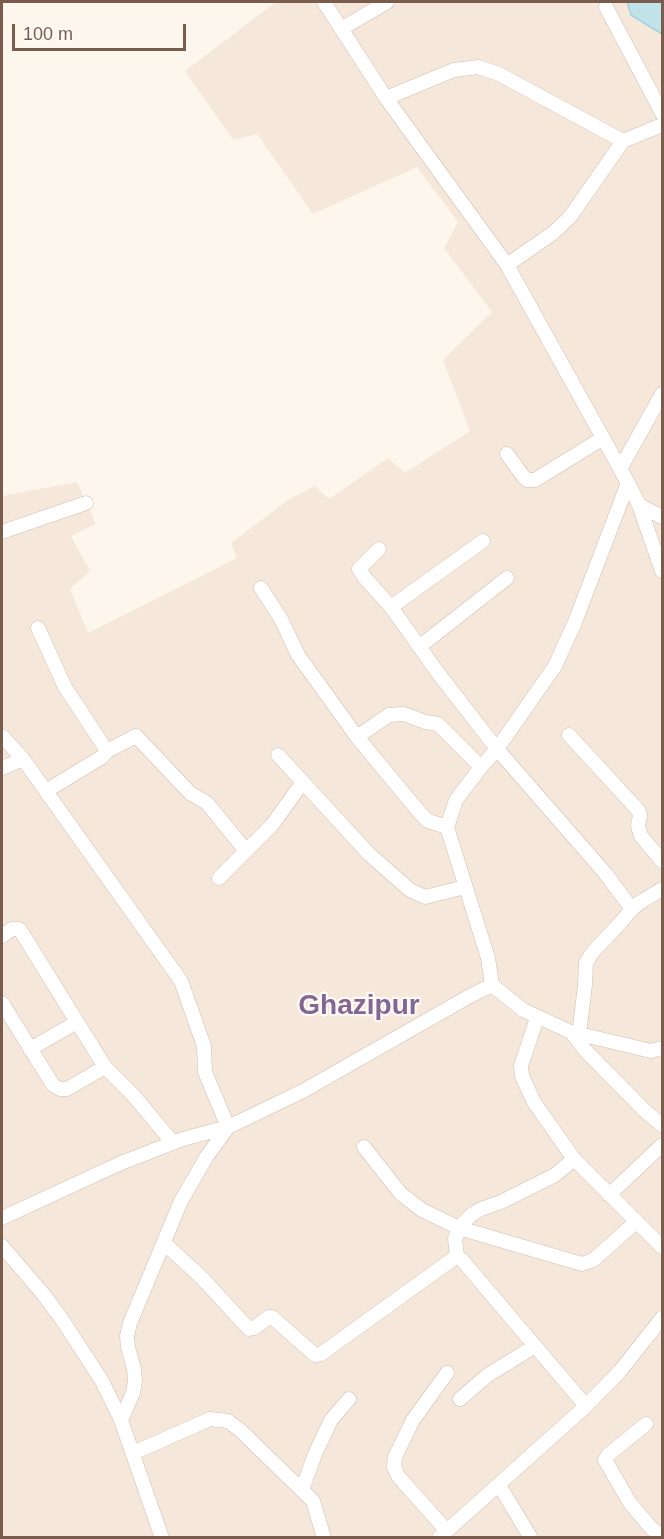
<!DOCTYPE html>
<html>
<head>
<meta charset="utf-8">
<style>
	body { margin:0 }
	#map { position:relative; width:664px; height:1539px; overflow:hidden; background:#fdf6ec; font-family:Arial,sans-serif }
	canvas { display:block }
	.frame { position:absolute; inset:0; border:3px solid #7a5c4d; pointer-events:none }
	.scale { position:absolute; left:12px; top:24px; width:174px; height:27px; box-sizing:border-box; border:3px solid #7a5c4d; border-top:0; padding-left:8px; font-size:18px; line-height:21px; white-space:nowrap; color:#7a5c4d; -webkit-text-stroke:4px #fffaf3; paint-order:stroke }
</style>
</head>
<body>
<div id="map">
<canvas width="664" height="1539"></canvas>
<div class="frame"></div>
<div class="scale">100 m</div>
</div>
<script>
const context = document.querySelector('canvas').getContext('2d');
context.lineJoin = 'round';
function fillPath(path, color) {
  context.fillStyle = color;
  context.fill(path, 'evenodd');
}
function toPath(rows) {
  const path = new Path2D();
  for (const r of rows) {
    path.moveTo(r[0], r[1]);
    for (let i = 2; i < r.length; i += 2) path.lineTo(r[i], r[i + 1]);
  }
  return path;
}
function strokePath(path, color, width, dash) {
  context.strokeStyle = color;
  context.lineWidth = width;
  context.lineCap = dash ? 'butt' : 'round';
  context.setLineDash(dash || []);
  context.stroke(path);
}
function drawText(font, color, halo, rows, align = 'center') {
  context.font = font + ' Arial,sans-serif';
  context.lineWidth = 4.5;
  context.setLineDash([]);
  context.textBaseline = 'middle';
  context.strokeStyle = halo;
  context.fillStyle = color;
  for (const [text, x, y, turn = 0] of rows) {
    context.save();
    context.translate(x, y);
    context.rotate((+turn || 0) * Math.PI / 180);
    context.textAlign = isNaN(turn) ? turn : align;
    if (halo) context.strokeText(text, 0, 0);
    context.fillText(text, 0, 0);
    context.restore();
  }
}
const residential = toPath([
	[276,2,662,2,662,1537,2,1538,2,496,77,482,96,524,71,536,90,571,70,589,88,633,237,558,231,543,288,500,315,486,329,499,388,458,405,473,470,431,443,360,492,312,444,248,458,222,417,167,313,214,257,134,233,140,185,71]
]);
const water = toPath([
	[627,2,662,2,662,34,631,15,627,2]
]);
const minor = toPath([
	[324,2,386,98,507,265,628,483,575,622,555,666,497,749,481,767,456,800,447,827,488,958,492,985],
	[606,7,662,113],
	[341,29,387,2],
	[386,98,454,70,478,67,499,74,623,141,662,125],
	[507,265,553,233,570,217,623,141],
	[507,454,523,476,527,480,535,480,603,438],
	[620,469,662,394],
	[628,483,639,505,662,571],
	[639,505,662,517],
	[2,532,86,503],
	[379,549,359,569,365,578,391,607,438,673,497,749,605,873,632,909],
	[261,588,281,619,298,655,357,737,420,813,428,821,447,827],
	[391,607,483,541],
	[38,628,65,687,107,751,102,757,46,791],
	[419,647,507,578],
	[569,735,638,810,640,815,638,826,641,836,662,861],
	[2,736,23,759,181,981,204,1046,205,1072,228,1127,207,1156,181,1201,130,1323,127,1336,128,1347,134,1369,135,1381,133,1393,121,1420],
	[357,737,389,715,404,714,425,722,438,724,481,767],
	[107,751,136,736,190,793,207,803,246,851],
	[278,755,369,854,410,890,425,897,465,887],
	[2,768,23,759],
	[219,878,272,825,303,782],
	[2,936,12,929,19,929,22,933,105,1067,134,1096,173,1143],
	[2,1003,53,1085,60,1089,67,1089,105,1067],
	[537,1018,521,1066,522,1076,534,1102,574,1159,662,1247],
	[571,1032,585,1050,644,1110,662,1125],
	[579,1034,585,985,586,963,592,953,621,922,632,909,639,903,662,889],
	[30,1049,77,1022],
	[364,1147,401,1194,422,1210,459,1228,582,1264,593,1260,599,1255,636,1222],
	[574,1159,555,1175,501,1202,481,1209,471,1215,459,1228,455,1239,457,1256,462,1260,586,1406],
	[609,1195,662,1145],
	[2,1218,121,1163,183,1139,228,1127,303,1091,468,997,492,985,523,1010,571,1032,651,1051,662,1048],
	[164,1243,201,1277,249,1329,254,1328,269,1317,272,1317,315,1355,321,1354,457,1256],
	[2,1246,44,1295,63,1321,102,1381,121,1420,162,1538],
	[447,1373,413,1420,395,1457,394,1467,398,1476,447,1531],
	[460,1399,488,1375,535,1346],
	[646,1424,608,1455,605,1460,630,1503,652,1529,662,1536],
	[133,1453,210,1419,228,1421,240,1430,313,1501,324,1538],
	[499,1485,531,1538],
	[302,1490,315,1454,331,1420,349,1399],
	[439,1538,586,1406,620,1371,662,1318]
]);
const townNames = [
	["Ghazipur",359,1006]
];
fillPath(residential, '#f5e8da');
fillPath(water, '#bfe3e8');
strokePath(water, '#a5d3da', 1.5);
strokePath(minor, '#d1beb0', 15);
strokePath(minor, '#fff', 14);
drawText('bold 28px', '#846695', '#fffaf3', townNames);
</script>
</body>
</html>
